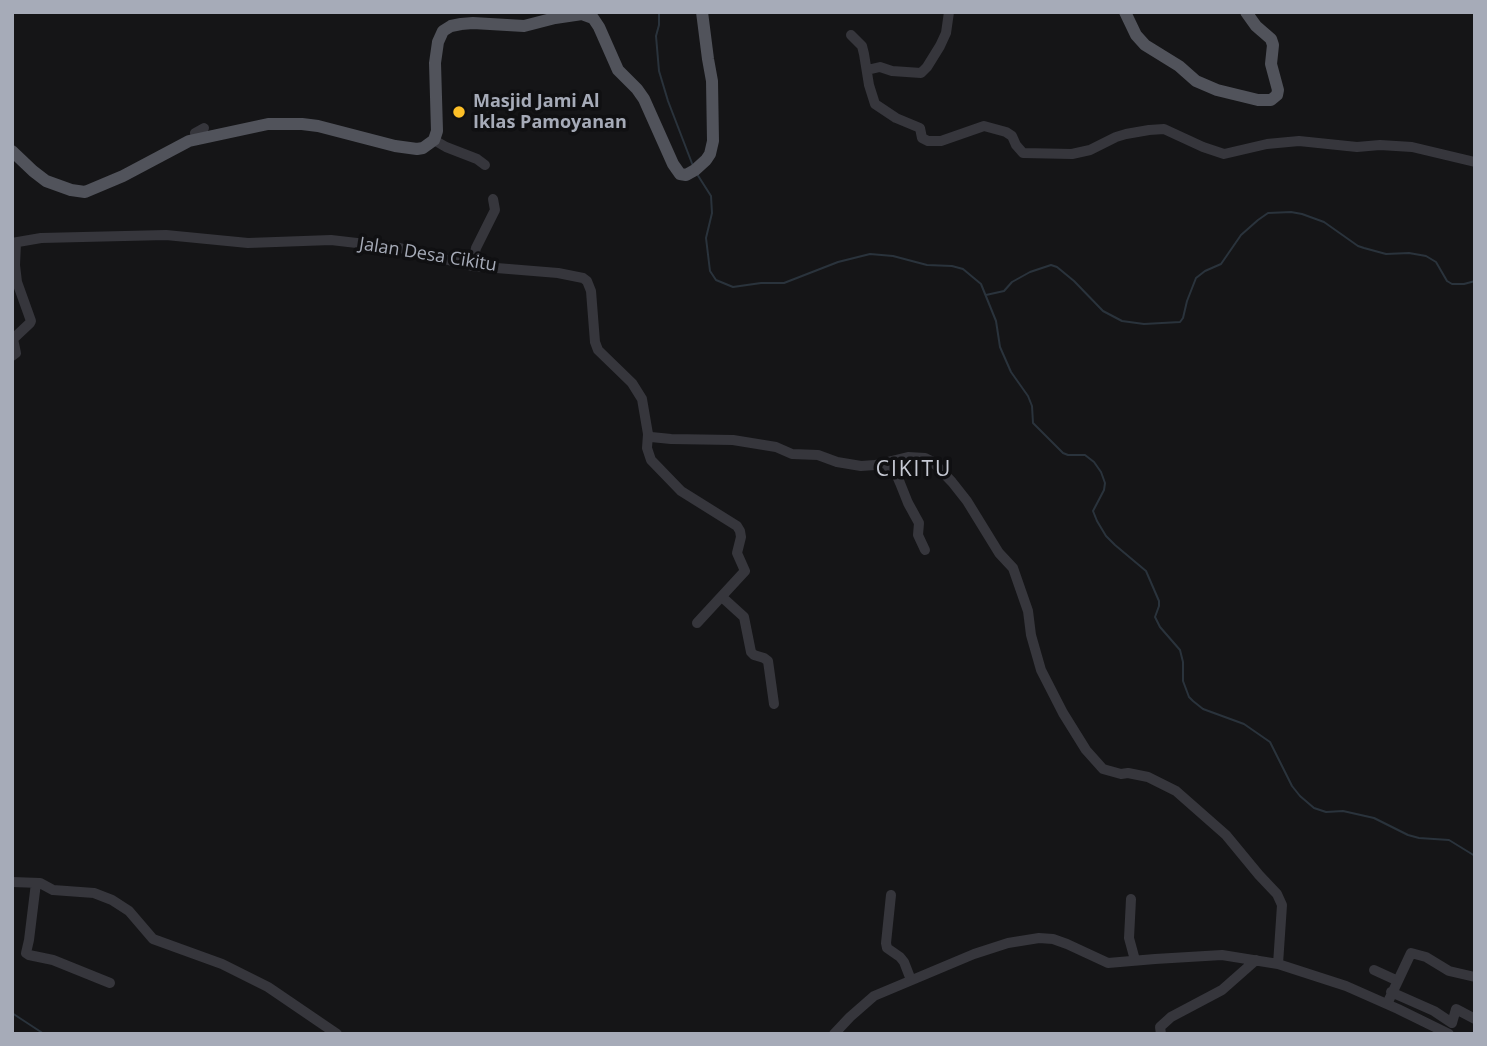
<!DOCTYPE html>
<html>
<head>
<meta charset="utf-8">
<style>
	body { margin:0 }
	#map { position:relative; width:1487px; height:1046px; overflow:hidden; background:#151517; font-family:"Open Sans",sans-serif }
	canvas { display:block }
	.frame { position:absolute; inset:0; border:14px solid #a6abb8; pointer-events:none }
</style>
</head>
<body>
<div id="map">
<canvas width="1487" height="1046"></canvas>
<div class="frame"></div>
</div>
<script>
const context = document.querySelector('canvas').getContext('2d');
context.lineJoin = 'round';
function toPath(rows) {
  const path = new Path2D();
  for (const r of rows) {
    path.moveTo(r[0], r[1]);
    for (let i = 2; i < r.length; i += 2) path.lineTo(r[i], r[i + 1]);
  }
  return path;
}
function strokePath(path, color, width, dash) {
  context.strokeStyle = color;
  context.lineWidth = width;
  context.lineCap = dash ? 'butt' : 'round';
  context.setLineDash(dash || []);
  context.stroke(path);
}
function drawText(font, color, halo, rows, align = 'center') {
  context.font = font + ' "Open Sans",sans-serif';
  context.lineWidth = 7;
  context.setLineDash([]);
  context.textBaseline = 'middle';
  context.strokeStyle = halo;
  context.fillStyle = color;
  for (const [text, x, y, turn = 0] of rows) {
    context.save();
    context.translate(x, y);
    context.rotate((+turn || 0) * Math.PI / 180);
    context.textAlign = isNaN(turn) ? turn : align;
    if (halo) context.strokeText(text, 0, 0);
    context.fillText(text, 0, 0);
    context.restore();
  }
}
const stream = toPath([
	[659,12,659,25,656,36,659,71,668,101,693,166],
	[697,174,711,196,712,213,706,238,710,271,716,280,733,287,761,283,784,283,838,262,870,254,893,256,927,265,952,266,963,269,981,284,996,321,1000,347,1011,372,1028,396,1032,406,1033,423,1063,453,1068,455,1085,455,1094,462,1101,472,1105,483,1104,490,1093,511,1097,521,1106,536,1115,545,1146,571,1159,601,1159,606,1155,617,1160,627,1180,650,1183,662,1183,681,1189,697,1193,701,1203,709,1244,724,1270,742,1292,786,1300,796,1314,808,1326,812,1343,811,1374,818,1408,835,1419,838,1449,840,1475,856],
	[986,295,1004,291,1012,282,1030,272,1051,265,1057,267,1074,281,1103,311,1122,321,1144,324,1180,322,1183,318,1187,301,1196,278,1205,271,1221,264,1241,235,1258,220,1268,213,1291,212,1302,214,1324,222,1358,246,1364,248,1386,254,1409,253,1426,256,1436,262,1447,281,1452,284,1464,284,1475,281],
	[12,1013,44,1034]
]);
const minor = toPath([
	[851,35,862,46,864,54,869,85,875,104,896,118,920,128,922,138,928,141,941,141,984,126,1006,132,1012,136,1016,145,1023,153,1072,154,1090,150,1116,137,1126,134,1149,130,1164,129,1203,147,1224,154,1267,144,1299,141,1357,147,1380,145,1412,147,1475,162],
	[867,70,880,67,892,71,921,73,927,67,940,46,946,33,949,12],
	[196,139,195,133,204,128],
	[434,140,446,147,477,159,485,165],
	[12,243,41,238,166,235,248,243,331,240,400,248,472,266,558,273,583,278,587,281,591,291,595,342,598,350,632,383,642,399,648,434,647,448,651,460,681,491,737,526,740,531,741,537,737,553,745,571,697,623],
	[472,266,476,248,495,210,493,199],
	[12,356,16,353,13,339,30,323,31,321,17,282,15,265,16,243],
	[648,434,651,437,671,439,733,440,776,447,792,454,818,455,837,462,861,466,875,465,908,457,925,458,933,462,952,482,967,501,999,553,1013,568,1028,611,1031,635,1041,670,1063,713,1086,750,1103,769,1121,774,1128,773,1148,777,1176,791,1226,835,1259,875,1277,894,1282,905,1278,964],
	[885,462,889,468,894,469,900,483,908,503,919,523,918,535,925,550],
	[722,597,744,617,751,652,754,655,764,658,768,661,774,704],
	[12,882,40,883,53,890,94,893,112,900,129,911,153,939,222,964,268,987,337,1034],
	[36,883,29,940,26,953,29,955,53,960,110,983],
	[891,895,886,943,887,948,900,957,904,962,911,980],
	[1131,899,1129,938,1135,960],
	[1374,970,1398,981],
	[1391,992,1434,1011,1452,1023,1456,1009,1475,1019],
	[1387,1004,1411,953,1426,957,1449,971,1475,977],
	[834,1034,850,1017,874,996,974,954,1008,943,1039,938,1053,939,1067,944,1108,963,1155,959,1222,955,1278,964,1346,986,1398,1009,1449,1034],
	[1161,1034,1160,1027,1171,1017,1222,990,1256,960]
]);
const major = toPath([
	[1125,12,1136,35,1145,45,1179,66,1196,81,1217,90,1258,100,1271,100,1277,95,1278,90,1271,64,1273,45,1271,39,1256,26,1246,12],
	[12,151,33,171,46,181,71,190,85,192,123,176,189,141,268,124,302,124,318,126,395,146,417,149,423,148,434,140,437,131,435,63,438,42,443,31,451,26,461,24,473,23,524,26,555,18,582,14,593,18,599,27,618,70,637,89,644,99,673,164,680,174,686,175,695,170,706,160,710,154,713,141,712,81,708,59,702,12]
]);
const markers = [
	[459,112,7,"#fdbf27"]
];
const poiNames = [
	["Masjid Jami Al",473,102],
	["Iklas Pamoyanan",473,123]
];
const streetNames = [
	["Jalan Desa Cikitu",428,255,9]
];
const quarterNames = [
	["CIKITU",914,470]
];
strokePath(stream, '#2a333c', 2);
strokePath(minor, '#36363c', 10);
strokePath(major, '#51535b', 12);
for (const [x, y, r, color] of markers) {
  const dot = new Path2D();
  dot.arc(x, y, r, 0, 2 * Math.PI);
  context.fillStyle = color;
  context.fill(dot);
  strokePath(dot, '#101012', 2.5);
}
drawText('bold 18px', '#a6abb8', '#101012', poiNames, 'left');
drawText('18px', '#a6abb8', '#101012', streetNames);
context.letterSpacing = '2px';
drawText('21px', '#c7cad4', '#101012', quarterNames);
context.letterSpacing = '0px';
</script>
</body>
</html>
